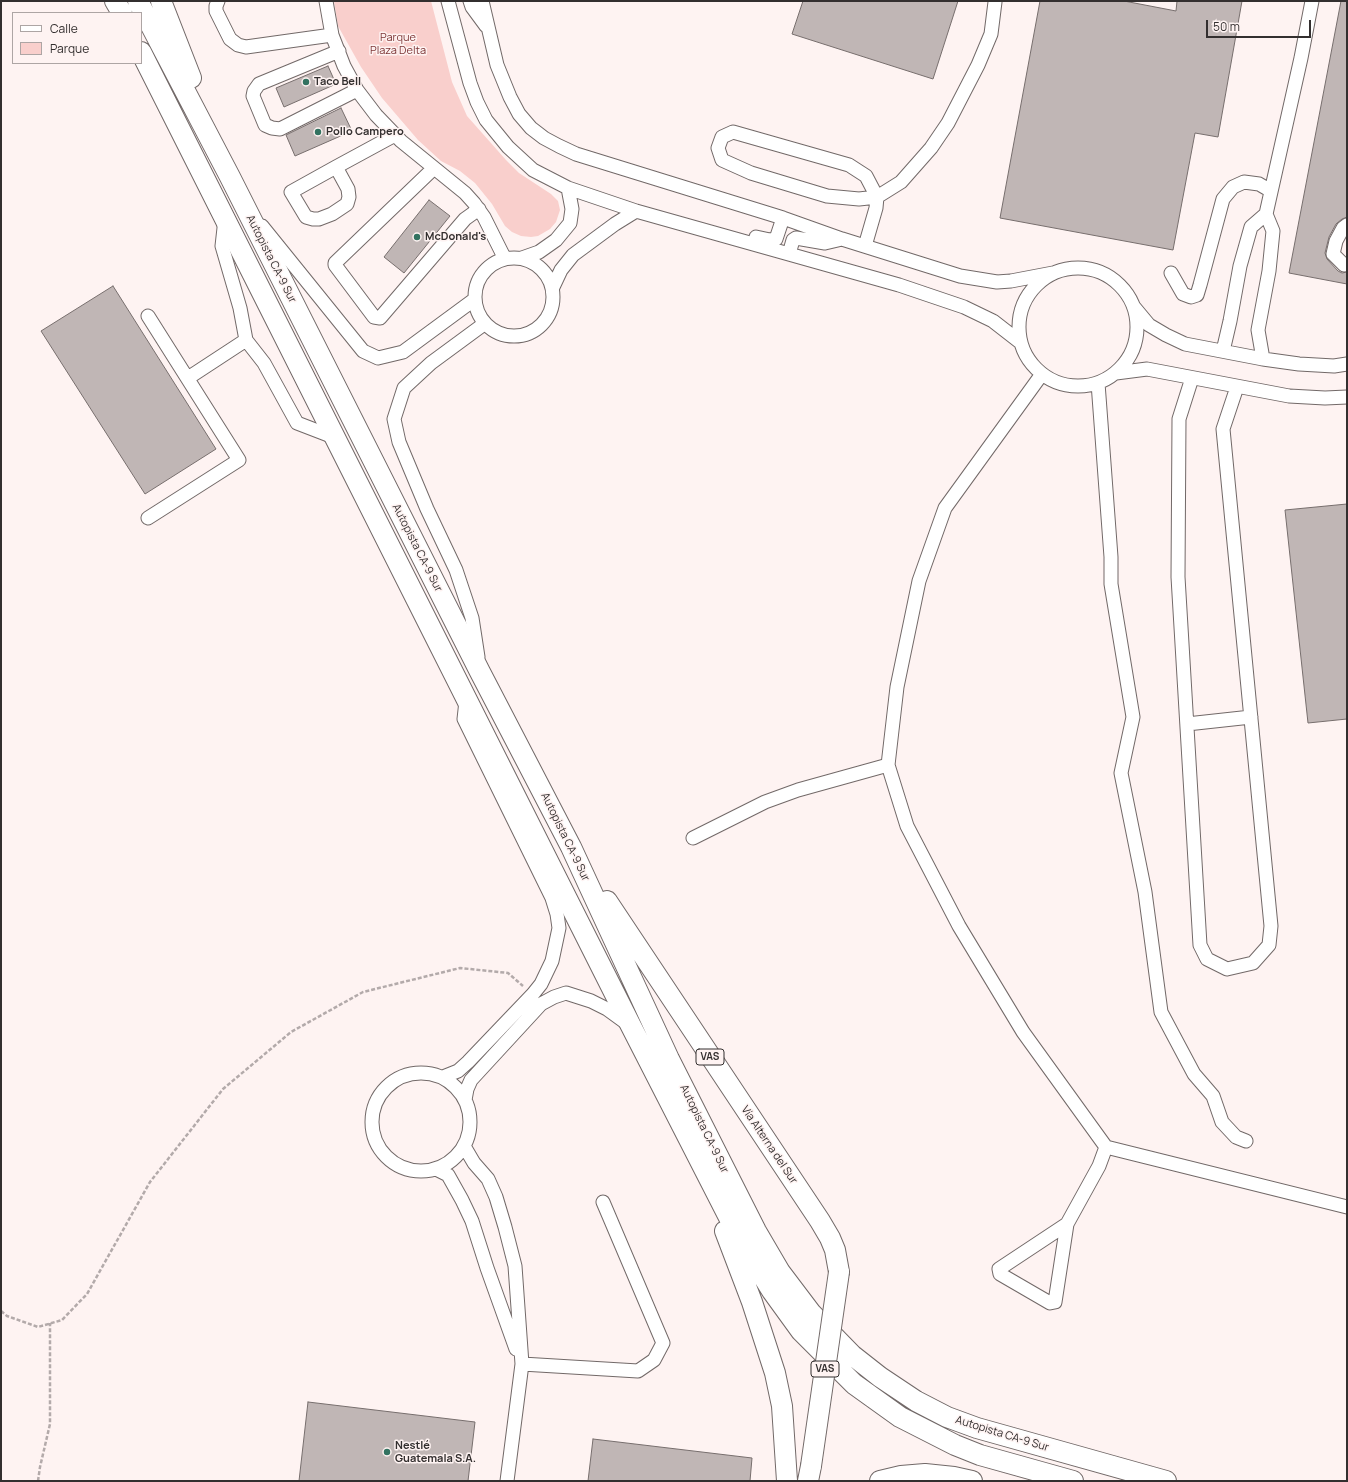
<!DOCTYPE html>
<html>
<head>
<meta charset="utf-8">
<style>
	body { margin:0 }
	#map { position:relative; width:1348px; height:1482px; overflow:hidden; background:#fef3f2; font-family:Manrope,sans-serif }
	canvas { display:block }
	.frame { position:absolute; inset:0; border:2px solid #332f2f; pointer-events:none }
	.legend { position:absolute; left:12px; top:12px; width:130px; height:52px; box-sizing:border-box; background:#fef3f2; border:1px solid #ada5a4; margin:0; padding:5px 7px; list-style:none; font-size:12px; color:#332f2f }
	.legend li { display:flex; align-items:center; gap:8px; height:20px }
	.legend b { width:20px; border:1px solid #ada5a4 }
	.scale { position:absolute; left:1206px; top:20px; width:105px; height:18px; box-sizing:border-box; border:2px solid #332f2f; border-top:0; padding-left:5px; font-size:12px; line-height:14px; white-space:nowrap; color:#332f2f; -webkit-text-stroke:3px #fef3f2; paint-order:stroke }
</style>
</head>
<body>
<div id="map">
<canvas width="1348" height="1482"></canvas>
<div class="frame"></div>
<ul class="legend">
<li><b style="height:5px;background:#fff"></b>Calle</li>
<li><b style="height:11px;background:#f9cfcc"></b>Parque</li>
</ul>
<div class="scale">50 m</div>
</div>
<script>
const context = document.querySelector('canvas').getContext('2d');
context.lineJoin = 'round';
function fillPath(path, color) {
  context.fillStyle = color;
  context.fill(path, 'evenodd');
}
function toPath(rows) {
  const path = new Path2D();
  for (const r of rows) {
    if (r.length === 3) {
      path.moveTo(r[0] + r[2], r[1]);
      path.arc(r[0], r[1], r[2], 0, 2 * Math.PI);
      continue;
    }
    path.moveTo(r[0], r[1]);
    for (let i = 2; i < r.length; i += 2) path.lineTo(r[i], r[i + 1]);
  }
  return path;
}
function strokePath(path, color, width, dash) {
  context.strokeStyle = color;
  context.lineWidth = width;
  context.lineCap = dash ? 'butt' : 'round';
  context.setLineDash(dash || []);
  context.stroke(path);
}
function drawText(font, color, halo, rows, align = 'center') {
  context.font = font + ' Manrope,sans-serif';
  context.lineWidth = 3;
  context.setLineDash([]);
  context.textBaseline = 'middle';
  context.strokeStyle = halo;
  context.fillStyle = color;
  for (const [text, x, y, turn = 0] of rows) {
    context.save();
    context.translate(x, y);
    context.rotate((+turn || 0) * Math.PI / 180);
    context.textAlign = isNaN(turn) ? turn : align;
    if (halo) context.strokeText(text, 0, 0);
    context.fillText(text, 0, 0);
    context.restore();
  }
}
const green = toPath([
	[334,1,431,1,452,82,467,116,506,160,519,173,551,194,558,201,560,210,556,222,550,229,538,236,531,237,521,236,512,232,505,226,492,204,475,183,460,171,441,161,418,140,382,98,361,67,338,26]
]);
const building = toPath([
	[803,1,958,1,933,79,792,34,803,1],
	[1040,1,1124,1,1176,11,1177,1,1242,1,1218,137,1195,133,1173,250,1000,218,1040,1],
	[1341,1,1347,1,1347,217,1342,219,1336,224,1329,237,1325,253,1327,259,1338,271,1342,273,1347,272,1347,284,1289,273,1341,1],
	[328,66,336,84,284,107,276,88,328,66],
	[341,108,352,131,295,156,286,135,341,108],
	[429,200,450,216,404,273,384,257,429,200],
	[113,286,216,449,145,494,41,331,113,286],
	[1347,504,1347,719,1308,723,1285,510,1347,504],
	[308,1402,475,1422,468,1481,299,1481,308,1402],
	[593,1439,752,1458,750,1481,588,1481,593,1439]
]);
const path = toPath([
	[1,1311,7,1316,38,1327,62,1320,87,1294,150,1182,223,1089,291,1032,363,992,460,968,508,973,523,986],
	[38,1481,40,1467,50,1424,50,1323]
]);
const minor = toPath([
	[218,1,216,6,216,11,230,39,238,45,246,47,332,35],
	[326,1,332,35,344,66,357,90,376,115,401,141,465,193,474,203,484,217,505,259],
	[448,1,470,83,477,102,486,120,508,147,533,170,568,188,636,211,899,285,964,307,993,321,1020,342],
	[470,1,472,7,486,26],
	[482,1,497,65,510,97,519,114,531,128,544,138,559,146,576,154,783,218,842,239,960,276,997,282,1011,281,1053,273],
	[339,51,259,84,254,91,253,96,265,125,272,128,280,129,357,90],
	[336,167,348,189,349,197,347,204,332,214,319,219,313,219,306,217,291,192,336,167,395,135],
	[434,168,335,263,335,265,374,317,380,318,465,219,479,209],
	[225,219,222,246,240,308,246,340,264,363,297,423,336,438],
	[262,226,363,351,378,358,403,352,475,299],
	[756,237,770,240,776,239,783,218],
	[865,246,876,208,877,197,859,199,827,196,751,173,722,160,718,148,722,137,733,132,849,165,866,176,877,197,901,182,931,148,948,123,978,65,991,34,995,2],
	[789,254,793,240,796,238,825,243,842,239],
	[514,297,39],
	[522,258,539,252,556,240,570,223,572,209,568,188],
	[1344,265,1333,254,1336,241,1343,228,1347,225],
	[1078,327,59],
	[1171,273,1183,294,1191,297,1197,295,1200,285,1223,199,1233,187,1244,182,1259,184,1271,191],
	[553,287,561,270,573,255,615,224,636,211],
	[1134,307,1149,325,1166,335,1185,344,1263,359,1299,364,1334,366,1347,364],
	[1223,351,1230,321,1240,266,1251,227,1266,214,1301,58,1312,1],
	[1263,359,1258,330,1269,271,1273,231,1266,214],
	[1116,373,1147,369,1289,396,1325,398,1347,397],
	[1042,374,945,508,919,581,897,687,888,765,907,826,959,926,1023,1032,1106,1147,1099,1166,1067,1224,1055,1302,1050,1303,1000,1274,999,1269,1067,1224],
	[188,378,246,340],
	[1192,378,1179,419,1178,577,1200,945,1207,959,1227,969,1253,963,1269,945,1271,926,1223,429,1237,387],
	[1098,383,1111,557,1111,584,1133,717,1121,773,1145,892,1161,1012,1194,1074,1213,1096,1222,1122,1236,1137,1246,1141],
	[148,518,239,460,148,316],
	[478,657,472,618,456,570,427,509,399,442,394,419,404,388,431,363,484,324],
	[1187,724,1251,717],
	[693,838,765,802,798,790,888,765],
	[421,1122,49],
	[443,1077,458,1071,468,1062,533,994,541,984,552,961,559,928,557,914,552,898,464,719,466,701],
	[465,1100,467,1089,471,1080,541,1004,554,997,566,993,591,1001,607,1009,629,1025],
	[464,1146,474,1163,488,1179,496,1197,505,1227,515,1266,522,1364,507,1481],
	[1106,1147,1347,1207],
	[436,1169,448,1175,462,1200,472,1221,487,1268,516,1349],
	[522,1364,638,1371,654,1360,663,1343,603,1202]
]);
const highway = toPath([
	[115,1,122,13],
	[138,1,230,177,480,672,571,847,669,1059,756,1231,780,1272,811,1313,852,1355,880,1377,916,1401,947,1417,977,1428,1166,1481],
	[161,1,191,78],
	[141,52,631,1026,741,1241,772,1291,801,1331,854,1384,900,1417,955,1445,980,1455,1073,1481],
	[607,901,820,1221,830,1238,835,1250,839,1272],
	[725,1231,752,1302,775,1373,782,1406,787,1481],
	[808,1481,811,1466],
	[880,1481,901,1476,925,1474,954,1477,972,1481]
]);
const highwayBridge = toPath([
	[811,1466,839,1272]
]);
const markers = [
	[306,82,4,"#327260"],
	[318,132,4,"#327260"],
	[417,237,4,"#327260"],
	[387,1452,4,"#327260"]
];
const shields = [
	[710,1057,28],
	[825,1369,28]
];
const shieldNames = [
	["VAS",710,1057],
	["VAS",825,1369]
];
const parkNames = [
	["Parque",398,38],
	["Plaza Delta",398,51]
];
const poiNames = [
	["Taco Bell",314,82],
	["Pollo Campero",326,132],
	["McDonald's",425,237],
	["Nestlé",395,1446],
	["Guatemala S.A.",395,1459]
];
const streetNames = [
	["Autopista CA-9 Sur",271,259,63],
	["Autopista CA-9 Sur",417,548,63],
	["Autopista CA-9 Sur",565,837,64],
	["Autopista CA-9 Sur",704,1129,64],
	["Vía Alterna del Sur",769,1145,56],
	["Autopista CA-9 Sur",1002,1434,17]
];
fillPath(green, '#f9cfcc');
fillPath(building, '#c0b6b5');
strokePath(building, '#776e6d', 1);
strokePath(minor, '#726968', 15);
strokePath(highway, '#726968', 22);
strokePath(path, '#b3aaaa', 2.5, [4, 2]);
strokePath(minor, '#fff', 13);
strokePath(highway, '#fff', 20);
strokePath(highwayBridge, '#726968', 22, []);
strokePath(highwayBridge, '#fff', 20);
for (const [x, y, r, color] of markers) {
  const dot = new Path2D();
  dot.arc(x, y, r, 0, 2 * Math.PI);
  context.fillStyle = color;
  context.fill(dot);
  strokePath(dot, '#fef3f2', 1.5);
}
for (const [x, y, w] of shields) {
  const box = new Path2D();
  box.roundRect(x - w / 2, y - 8, w, 16, 3);
  context.fillStyle = '#fef3f2';
  context.fill(box);
  strokePath(box, '#332f2f', 1);
}
drawText('bold 10px', '#332f2f', null, shieldNames);
drawText('11px', '#7d3636', '#fef3f2', parkNames);
drawText('bold 11px', '#332f2f', '#fef3f2', poiNames, 'left');
drawText('11px', '#332f2f', '#fef3f2', streetNames);
</script>
</body>
</html>
